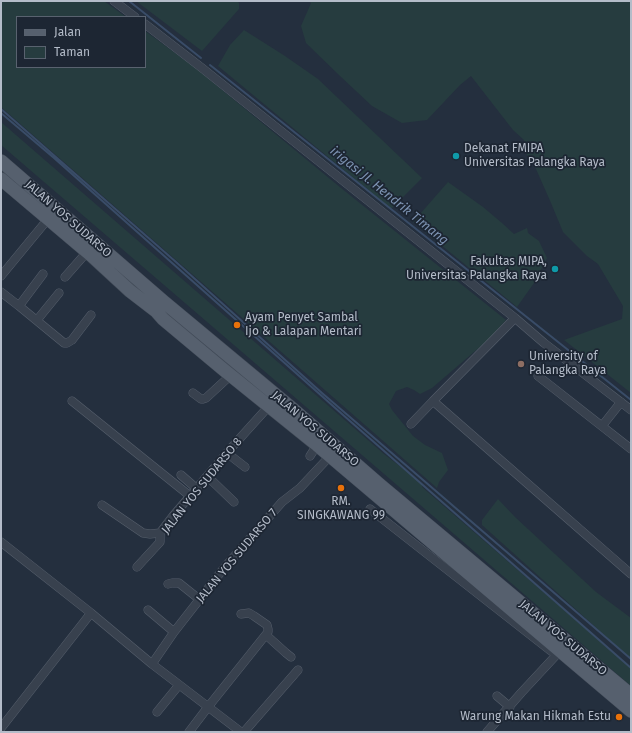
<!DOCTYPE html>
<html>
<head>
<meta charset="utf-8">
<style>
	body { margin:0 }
	#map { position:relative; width:632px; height:733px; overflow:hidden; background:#242f3e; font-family:"Fira Sans",sans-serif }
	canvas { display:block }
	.frame { position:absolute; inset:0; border:2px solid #b4bcc9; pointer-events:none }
	.legend { position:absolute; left:16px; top:16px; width:130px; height:52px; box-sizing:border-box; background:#1d2633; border:1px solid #59626f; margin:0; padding:5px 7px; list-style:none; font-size:12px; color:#b4bcc9 }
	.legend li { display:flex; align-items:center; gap:8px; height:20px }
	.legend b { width:20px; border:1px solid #59626f }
</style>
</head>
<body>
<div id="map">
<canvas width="632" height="733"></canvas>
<div class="frame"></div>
<ul class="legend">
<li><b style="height:5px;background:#56606e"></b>Jalan</li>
<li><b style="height:11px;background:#263c3f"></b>Taman</li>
</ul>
</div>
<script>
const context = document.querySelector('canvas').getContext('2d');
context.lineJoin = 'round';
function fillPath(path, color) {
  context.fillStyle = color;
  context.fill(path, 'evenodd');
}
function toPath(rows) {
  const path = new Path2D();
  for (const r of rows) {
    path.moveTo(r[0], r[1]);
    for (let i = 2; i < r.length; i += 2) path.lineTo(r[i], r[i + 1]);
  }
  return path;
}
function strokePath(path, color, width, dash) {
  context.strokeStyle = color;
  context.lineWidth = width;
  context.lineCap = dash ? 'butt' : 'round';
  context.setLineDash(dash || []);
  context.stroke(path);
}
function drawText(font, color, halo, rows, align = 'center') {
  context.font = font + ' "Fira Sans",sans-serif';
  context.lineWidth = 3.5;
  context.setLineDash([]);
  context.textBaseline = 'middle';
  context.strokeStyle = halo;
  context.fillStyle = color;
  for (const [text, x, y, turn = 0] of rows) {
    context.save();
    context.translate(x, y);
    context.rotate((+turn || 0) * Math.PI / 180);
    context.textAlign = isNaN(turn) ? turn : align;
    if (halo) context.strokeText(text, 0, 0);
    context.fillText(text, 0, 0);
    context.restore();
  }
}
const green = toPath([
	[1,1,104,1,126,17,17,17,17,67,145,67,145,31,193,66,341,188,506,320,488,340,432,388,420,394,414,390,407,387,396,391,389,404,392,410,413,436,425,445,442,453,448,470,439,482,437,488,1,107],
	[136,1,237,1,239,3,239,9,202,51],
	[309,1,631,1,631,393,564,340,622,319,623,306,598,264,587,256,563,232,551,203,536,169,527,155,524,140,513,130,471,76,460,85,427,120,402,123,372,106,340,76,306,43,301,26,311,3],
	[244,30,285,56,318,79,422,178,391,209,218,66,230,45],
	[1,122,384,454,423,484,422,487,631,668,631,686,1,145],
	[448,182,483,207,502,223,514,234,527,228,528,233,539,241,547,258,534,283,517,307,413,222],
	[498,499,515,517,596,592,631,618,631,659,482,525,482,520]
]);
const stream = toPath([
	[129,1,201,58],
	[210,65,631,400],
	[1,109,65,165,176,262,322,393,631,659],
	[1,113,54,158,342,414,631,668]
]);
const minor = toPath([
	[114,1,135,17],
	[145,24,202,68,515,318,544,343,631,410],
	[1,276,48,219],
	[65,277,87,252],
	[1,292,19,306,64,343,67,343,72,340,91,315],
	[19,306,43,274],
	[515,318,433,401,631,574],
	[37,320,59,293],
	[538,376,631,449],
	[193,393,201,399,203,399,206,398,231,375],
	[72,401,190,496],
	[411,424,433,401],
	[602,426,621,402],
	[227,453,245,467],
	[310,456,317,445],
	[181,475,197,489],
	[207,476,234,502],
	[102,505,143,533,150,534,160,533],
	[370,509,551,651],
	[1,542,91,613,152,664,241,732],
	[137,567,160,542,160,533,173,516,232,447,269,406],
	[168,584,172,583,179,583,199,599],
	[148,610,174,632],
	[266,635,286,653,291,657],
	[152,664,174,632,224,568,282,502,300,488,330,456],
	[497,696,510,707],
	[157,712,179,685],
	[1,728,91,613],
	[189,732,208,707,268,632,268,629,267,625,254,616,249,613,241,614],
	[244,732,298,670],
	[487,732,521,693,560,651]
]);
const primary = toPath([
	[1,161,164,302,295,411,380,485,631,695],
	[1,179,92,256,130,291,156,311,163,319,224,370,317,445,631,711]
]);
const markers = [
	[456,156,4,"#0f9aa8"],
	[555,269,4,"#0f9aa8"],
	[237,325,4,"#e8710a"],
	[521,364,4,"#8d6e63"],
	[341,488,4,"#e8710a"],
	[619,717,4,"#e8710a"]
];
const poiNames = [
	["Dekanat FMIPA",464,149],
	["Universitas Palangka Raya",464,163],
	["Fakultas MIPA,",547,262,"right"],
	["Universitas Palangka Raya",547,276,"right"],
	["Ayam Penyet Sambal",245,318],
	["Ijo & Lalapan Mentari",245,332],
	["University of",529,357],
	["Palangka Raya",529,371],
	["RM.",341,502,"center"],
	["SINGKAWANG 99",341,516,"center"],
	["Warung Makan Hikmah Estu",611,717,"right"]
];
const streetNames = [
	["JALAN YOS SUDARSO",68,219,41],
	["JALAN YOS SUDARSO",315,429,40],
	["JALAN YOS SUDARSO 8",202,486,-51],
	["JALAN YOS SUDARSO 7",237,556,-50],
	["JALAN YOS SUDARSO",563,638,40]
];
const waterNames = [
	["irigasi Jl. Hendrik Timang",389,196,39]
];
fillPath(green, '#263c3f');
strokePath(stream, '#394c67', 2);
strokePath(minor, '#565f6c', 9);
strokePath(primary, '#414a57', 14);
strokePath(minor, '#38414e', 8);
strokePath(primary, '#56606e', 13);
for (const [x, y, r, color] of markers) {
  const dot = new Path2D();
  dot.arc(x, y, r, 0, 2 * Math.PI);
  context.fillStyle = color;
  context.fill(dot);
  strokePath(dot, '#1d2633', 1.5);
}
drawText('12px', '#b4bcc9', '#1d2633', poiNames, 'left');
drawText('12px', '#b4bcc9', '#1d2633', streetNames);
drawText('italic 13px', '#7c92b1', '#1d2633', waterNames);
</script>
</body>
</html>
